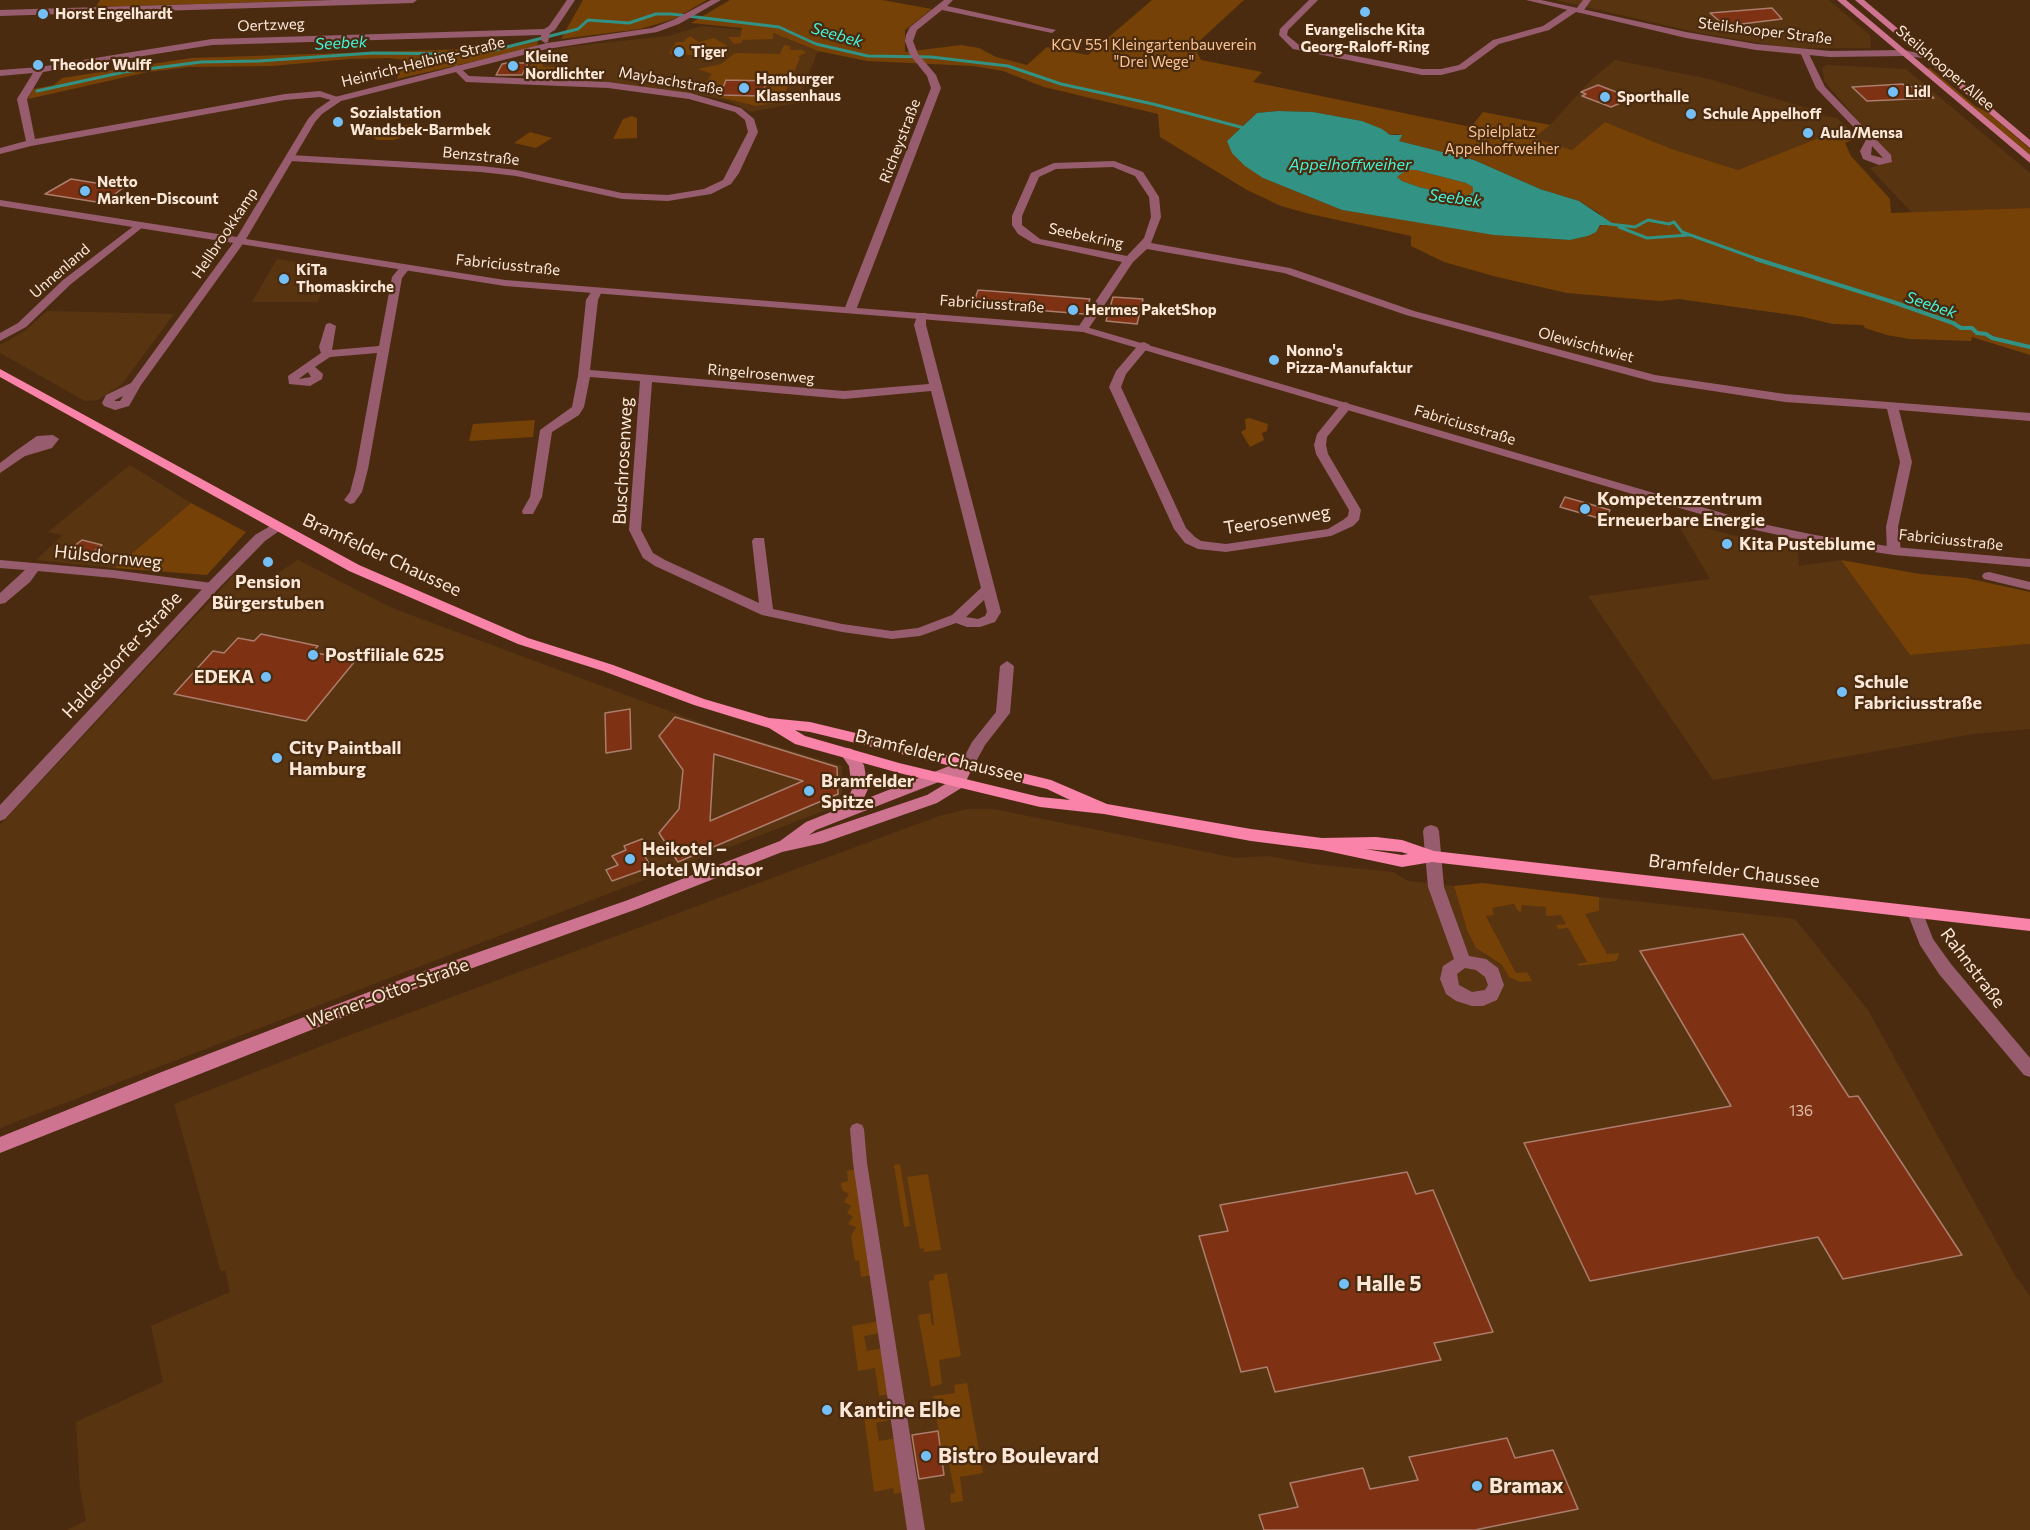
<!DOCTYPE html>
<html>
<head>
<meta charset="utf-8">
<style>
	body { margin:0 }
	canvas { display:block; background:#4a2b0f }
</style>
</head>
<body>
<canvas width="2030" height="1530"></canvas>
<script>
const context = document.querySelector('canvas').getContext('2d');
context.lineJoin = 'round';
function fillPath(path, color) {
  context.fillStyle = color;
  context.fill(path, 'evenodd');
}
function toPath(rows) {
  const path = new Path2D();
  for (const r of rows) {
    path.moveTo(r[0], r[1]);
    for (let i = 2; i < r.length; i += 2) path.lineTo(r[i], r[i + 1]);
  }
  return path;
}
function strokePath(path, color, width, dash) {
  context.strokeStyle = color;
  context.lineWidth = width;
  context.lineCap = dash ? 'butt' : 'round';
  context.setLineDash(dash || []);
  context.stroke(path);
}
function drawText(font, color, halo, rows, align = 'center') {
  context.font = font + ' Commissioner,sans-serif';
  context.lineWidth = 4.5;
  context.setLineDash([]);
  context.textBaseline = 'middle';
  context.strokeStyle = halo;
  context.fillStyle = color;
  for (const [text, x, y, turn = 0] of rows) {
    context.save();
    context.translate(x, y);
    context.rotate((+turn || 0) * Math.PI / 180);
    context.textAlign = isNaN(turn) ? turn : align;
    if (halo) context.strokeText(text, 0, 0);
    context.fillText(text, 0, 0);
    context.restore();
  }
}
const built = toPath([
	[1555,0,1829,0,1870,35,1871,48,1789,48,1700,33],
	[702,26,772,33,818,51,797,103,751,112,731,102,706,96,622,84,525,76,535,54,574,46,668,36],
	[1615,60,1709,79,1807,108,1825,116,1837,118,1846,127,1738,170,1672,149,1605,122,1572,150,1533,138,1550,125,1592,79],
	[1827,65,1906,69,2030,173,2030,208,1912,213,1870,168,1893,161,1825,82,1822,68],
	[277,259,308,264,297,295,321,294,318,302,252,302],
	[47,311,133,313,174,314,122,384,98,400,85,401,0,353,0,345,25,331],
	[130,465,191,503,115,568,36,560,63,535,48,532],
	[1676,521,1798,551,1799,566,1841,560,1910,655,2030,644,2030,729,1973,734,1713,780,1588,596,1710,579],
	[298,560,392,608,715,728,842,766,842,793,831,808,0,1128,0,825,235,574,267,580],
	[967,809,993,809,1023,815,1236,858,1268,856,1312,864,1393,872,1408,881,1454,886,1467,930,1486,956,1502,965,1509,977,1527,972,1516,973,1486,915,1491,908,1514,904,1521,911,1522,904,1546,907,1547,915,1561,914,1566,924,1556,925,1568,927,1587,963,1579,966,1618,961,1617,953,1607,955,1584,914,1599,911,1599,897,1795,919,1868,1010,2016,1277,2030,1296,2030,1530,66,1530,86,1521,80,1489,76,1422,163,1382,151,1326,230,1292,225,1270,221,1272,174,1104,342,1038,939,816]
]);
const green = toPath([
	[100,0,325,0,96,7],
	[583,0,707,0,674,19,640,29,561,39],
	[730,0,882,0,932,9,905,30,905,52,961,45,979,48,996,57,1027,65,1047,47,1088,55,1152,0,1244,0,1194,46,1201,60,1262,72,1253,82,1471,127,1483,112,1550,125,1534,138,1572,150,1605,122,1672,149,1738,170,1846,127,1856,138,1845,143,1851,156,1890,199,1891,213,2030,208,2030,355,1972,337,1971,341,1910,339,1887,335,1865,328,1863,325,1833,324,1799,316,1679,299,1660,301,1567,293,1497,277,1444,262,1411,246,1411,236,1310,214,1281,206,1247,190,1160,137,1158,114,1044,87,1003,71,973,66,867,61,818,51,773,33,773,39,743,40,741,43,734,44,728,37,740,37,742,28,691,23],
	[1278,111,1313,112,1362,121,1390,135,1399,134,1397,140,1399,141,1474,160,1540,189,1579,201,1599,213,1603,218,1602,225,1588,236,1570,240,1525,237,1342,210,1263,178,1227,141,1257,113],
	[690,36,699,42,714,38,726,45,726,49,730,49,726,57,669,54,676,42,683,42],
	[538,40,537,47,397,79,404,60,389,58,349,59,272,66,189,67,148,72,28,99,33,89,54,85,62,78,191,58,496,48],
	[784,45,790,46,790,50,802,50,806,53,798,56,800,58,781,102,756,106,699,92,712,74,698,69,721,64,735,53,780,54],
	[532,62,542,62,543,67,555,67,550,78,525,76],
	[1927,68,1930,68,1975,106,1987,112,2030,149,2030,156],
	[632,116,637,118,637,138,613,139,623,119],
	[415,124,422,125,424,128,410,135,393,140,377,140,371,135,384,127],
	[530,132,552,138,536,148,514,143],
	[1249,418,1268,424,1267,431,1262,433,1264,440,1250,447,1241,432,1246,429,1245,419],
	[535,420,533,437,469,441,473,424],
	[191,503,246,532,207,575,115,568],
	[1841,560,1920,574,1966,578,2030,592,2030,644,1910,655],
	[1482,883,1599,897,1599,911,1585,914,1607,954,1619,953,1617,961,1579,966,1577,964,1587,962,1568,928,1558,929,1556,925,1566,924,1561,915,1546,916,1546,907,1522,905,1521,912,1518,911,1514,904,1492,908,1494,915,1486,916,1516,973,1527,972,1532,981,1520,982,1509,977,1502,965,1476,948,1467,930,1454,886],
	[900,1164,910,1226,904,1227,894,1165],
	[856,1169,872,1275,861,1277,859,1260,855,1261,851,1236,856,1227,848,1224,853,1217,847,1213,851,1206,844,1202,849,1194,842,1190,841,1183,848,1181,847,1171],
	[928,1174,941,1250,924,1252,924,1248,920,1249,907,1177],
	[947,1273,961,1356,939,1360,942,1384,931,1387,918,1315,930,1313,932,1325,934,1325,929,1281,934,1280,934,1275],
	[880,1321,881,1333,864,1336,867,1351,883,1348,890,1394,879,1396,875,1368,858,1371,852,1326],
	[967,1383,983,1473,960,1477,963,1501,951,1503,950,1494,955,1493,949,1464,944,1465,933,1396,955,1393,954,1385],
	[892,1404,894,1419,876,1423,879,1441,897,1438,905,1492,894,1494,893,1488,874,1492,863,1409]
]);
const forest = toPath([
	[1407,170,1416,170,1466,183,1473,187,1473,192,1470,195,1457,196,1419,187,1402,181,1397,177]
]);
const water = toPath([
	[1278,111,1313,112,1362,121,1382,129,1390,135,1402,135,1399,141,1474,160,1540,189,1579,201,1615,225,1600,225,1596,232,1588,236,1570,240,1525,237,1494,235,1342,210,1263,178,1245,166,1232,153,1227,141,1257,113],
	[1407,170,1416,170,1466,183,1473,187,1473,192,1469,195,1457,196,1419,187,1402,181,1397,177]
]);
const streamFar1 = toPath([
	[37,91,124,72,201,62,259,61,373,53,463,54,491,51,578,29,588,20,629,23,656,14,671,14,779,27,816,44,868,56,931,57,1008,66,1061,84,1153,104,1248,129],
	[1609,224,1635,227,1648,220,1669,224,1674,222,1682,232,1760,260],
	[1619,227,1647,238,1689,235]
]);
const stream = toPath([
	[1756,259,1893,302,1953,323,1961,328,1972,328,1977,333,1986,334,1992,338,2030,347]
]);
const building = toPath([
	[1772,8,1782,19,1725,26,1710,13,1772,8],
	[507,63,528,63,522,75,496,75,502,64,507,63],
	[726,80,767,81,761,96,720,95,726,80],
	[1903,84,1906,87,1921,86,1934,98,1867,101,1852,87,1903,84],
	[1598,85,1627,96,1621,99,1625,101,1611,107,1582,96,1586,94,1581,92,1598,85],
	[71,179,102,184,106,182,127,185,103,203,45,194,71,179],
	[978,290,1090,299,1084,314,973,305,978,290],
	[1113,297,1143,299,1137,324,1106,321,1113,297],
	[1565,497,1610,510,1605,520,1560,507,1565,497],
	[82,540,102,545,89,555,69,550,82,540],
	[261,634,318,646,312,652,355,661,306,721,174,694,213,651,224,653,238,638,254,641,261,634],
	[630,709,631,749,606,753,605,713,630,709],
	[675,717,837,767,838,794,678,862,659,833,679,809,683,770,659,736,675,717],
	[714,754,803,781,710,821,714,754],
	[642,839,648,848,642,851,651,867,612,881,606,870,618,865,612,856,626,850,624,846,642,839],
	[1743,934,1849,1097,1858,1096,1962,1255,1843,1279,1818,1237,1590,1281,1524,1143,1731,1106,1640,951,1743,934],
	[1407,1172,1416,1194,1433,1190,1493,1332,1434,1343,1441,1360,1275,1392,1267,1367,1241,1372,1199,1236,1228,1231,1220,1205,1407,1172],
	[938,1431,944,1475,919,1479,912,1435,938,1431],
	[1507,1438,1515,1458,1553,1450,1578,1509,1475,1530,1264,1530,1259,1515,1298,1507,1290,1483,1363,1468,1370,1489,1418,1480,1409,1457,1507,1438]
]);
const pedestrian = toPath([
	[857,1123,862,1125,864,1129,867,1163,925,1530,907,1530,853,1163,850,1129,852,1125,857,1123]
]);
const minor = toPath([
	[333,0,417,0,413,3,0,16,0,10,333,0],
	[567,0,575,0,555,30,550,33,548,42,545,43,541,40,541,35,212,45,43,72,27,99,35,139,285,94,320,91,343,99,338,102,320,97,285,100,31,146,0,154,0,148,26,141,17,99,33,73,0,76,0,70,40,67,212,39,544,29,549,26,567,0],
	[944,0,953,0,947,6,1056,30,1052,33,942,10,917,30,913,41,918,54,936,75,941,88,856,310,850,313,846,312,844,310,931,88,927,76,910,55,905,41,906,35,910,27,944,0],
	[1309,0,1318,0,1288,30,1287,35,1299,45,1422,69,1441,69,1459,65,1493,40,1543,26,1570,8,1576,9,1583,0,1591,0,1582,13,1576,12,1549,30,1499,44,1465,69,1441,75,1422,75,1293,49,1279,35,1280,29,1309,0],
	[1804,49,1808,52,1825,87,1891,155,1892,162,1879,165,1863,159,1860,151,1866,140,1816,88,1800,52,1804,49],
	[1872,146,1883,158,1871,155,1872,146],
	[457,65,469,76,608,82,690,93,741,108,754,119,758,132,739,173,731,184,711,194,668,201,622,199,516,176,481,172,290,161,285,158,290,155,481,166,516,170,622,193,668,195,704,189,723,180,748,132,745,120,735,112,689,99,608,88,466,82,452,68,457,65],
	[1114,161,1143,172,1159,197,1161,217,1151,243,1290,268,1414,311,1655,375,1785,394,2030,413,2030,421,1899,410,1912,462,1898,527,1901,551,1894,555,1887,551,1886,527,1900,462,1887,409,1785,402,1654,382,1406,315,1284,273,1147,249,1133,262,1087,331,1079,331,1077,329,1122,262,1033,243,1018,234,1012,225,1012,216,1031,173,1054,163,1114,161],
	[1113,167,1135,176,1149,197,1151,217,1144,238,1127,256,1040,239,1022,225,1022,216,1039,177,1056,169,1113,167],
	[139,222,144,225,143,227,71,284,26,327,0,341,0,333,18,323,63,280,139,222],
	[240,238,245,241,141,385,129,406,115,410,104,406,102,403,106,395,131,383,236,239,240,238],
	[123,396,120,401,115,401,115,400,123,396],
	[405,265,410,268,402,278,368,469,362,492,354,503,350,504,344,500,350,492,356,469,377,353,330,357,315,367,323,374,322,379,310,386,289,384,288,376,321,353,319,347,326,324,330,323,336,326,332,350,379,346,392,277,401,266,405,265],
	[308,372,311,377,299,379,300,378,308,372],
	[597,288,602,291,598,300,590,370,844,391,929,384,914,325,918,313,926,313,926,325,1001,612,995,622,980,627,967,627,956,623,920,636,892,639,842,632,762,615,655,566,643,558,629,530,640,381,590,377,584,407,579,415,552,432,542,497,533,514,523,514,522,511,530,497,540,430,572,407,578,376,586,300,593,289,597,288],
	[652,382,844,399,931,391,981,588,952,615,918,628,892,631,842,624,773,609,764,538,754,538,752,541,759,603,665,560,653,553,641,530,652,382],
	[984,600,987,612,985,616,978,619,966,617,984,600],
	[1144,342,1150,345,1126,374,1121,387,1186,528,1195,537,1201,541,1226,544,1328,529,1343,520,1348,516,1349,510,1316,454,1314,445,1317,434,1342,403,1346,402,1352,406,1327,437,1326,445,1328,454,1361,510,1359,520,1353,526,1331,536,1226,552,1198,549,1185,543,1174,529,1109,387,1116,371,1140,343,1144,342],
	[53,435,59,439,52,448,25,456,0,473,0,463,17,450,37,436,53,435],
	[0,560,113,570,212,583,219,587,212,591,113,578,38,571,30,582,5,603,0,604,0,593,25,570,0,568,0,560],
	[1989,572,2030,582,2030,590,1984,579,1982,576,1984,573,1989,572],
	[1007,661,1014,666,1010,713,985,745,972,769,962,769,960,765,972,742,996,712,1000,666,1007,661],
	[1431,825,1437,827,1439,831,1444,887,1469,956,1486,959,1498,968,1504,985,1497,1000,1483,1006,1472,1006,1456,1001,1446,994,1440,979,1443,966,1454,959,1428,887,1423,831,1425,827,1431,825],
	[1465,968,1476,970,1485,977,1488,985,1485,990,1472,992,1459,985,1457,974,1465,968],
	[1915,906,1921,908,1933,939,1951,964,2030,1058,2030,1077,2024,1075,1939,974,1920,945,1907,912,1909,908,1915,906]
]);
const tertiary = toPath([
	[711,0,721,0,679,24,657,32,547,49,341,101,322,114,315,122,246,239,505,280,1083,326,1753,522,1815,535,1894,547,2030,559,2030,567,1894,555,1815,543,1751,529,1083,332,505,286,0,206,0,200,237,237,308,119,316,110,335,97,547,43,652,28,673,20,711,0],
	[1526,0,1541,0,1686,32,1756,44,1830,51,1904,50,1927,55,1923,58,1904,56,1830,57,1756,50,1686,38,1526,0],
	[277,522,282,523,283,526,282,529,265,541,217,590,5,819,0,821,0,805,207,584,255,535,277,522]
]);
const secondary = toPath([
	[1837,0,1846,0,2030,155,2030,163,1837,0],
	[1855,0,1864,0,2030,140,2030,148,1855,0],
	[847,748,852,749,864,765,868,789,863,800,962,761,972,761,974,765,963,787,937,803,823,843,782,852,640,908,425,985,0,1153,0,1137,159,1073,413,975,628,900,780,841,806,822,841,808,848,799,852,789,849,766,840,753,847,748],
	[954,776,952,780,927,795,809,835,816,830,954,776]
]);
const primary = toPath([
	[0,369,359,565,528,638,613,665,704,699,769,718,810,722,1051,780,1107,804,1251,829,1322,838,1376,837,1402,840,1434,851,2030,919,2030,931,1432,862,1402,867,1322,850,1251,841,1104,814,1040,807,899,773,795,744,769,728,694,705,603,671,518,644,349,571,0,377,0,369],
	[795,730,810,732,1047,789,1070,800,1040,797,899,763,805,736,795,730],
	[1365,849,1401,852,1408,854,1402,855,1365,849]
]);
const markers = [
	[1365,12,6,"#74c0f6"],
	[43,14,6,"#74c0f6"],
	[679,52,6,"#74c0f6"],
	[38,65,6,"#74c0f6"],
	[513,66,6,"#74c0f6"],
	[744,88,6,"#74c0f6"],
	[1893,92,6,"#74c0f6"],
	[1605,97,6,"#74c0f6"],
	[1691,114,6,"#74c0f6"],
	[338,122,6,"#74c0f6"],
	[1808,133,6,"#74c0f6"],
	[85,191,6,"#74c0f6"],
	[284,279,6,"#74c0f6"],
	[1073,310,6,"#74c0f6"],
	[1274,360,6,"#74c0f6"],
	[1585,509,6,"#74c0f6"],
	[1727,544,6,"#74c0f6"],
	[268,562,6,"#74c0f6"],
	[313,655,6,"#74c0f6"],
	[266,677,6,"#74c0f6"],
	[1842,692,6,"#74c0f6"],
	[277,758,6,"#74c0f6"],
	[809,791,6,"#74c0f6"],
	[630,859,6,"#74c0f6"],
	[1344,1284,6,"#74c0f6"],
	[827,1410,6,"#74c0f6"],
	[926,1456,6,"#74c0f6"],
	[1477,1486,6,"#74c0f6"]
];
const farPoinames = [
	["Horst Engelhardt",55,14],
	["Evangelische Kita",1365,30,"center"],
	["Georg-Raloff-Ring",1365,47,"center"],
	["Tiger",691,52],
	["Kleine",525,57],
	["Nordlichter",525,74],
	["Theodor Wulff",50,65],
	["Hamburger",756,79],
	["Klassenhaus",756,96],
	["Lidl",1905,92],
	["Sporthalle",1617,97],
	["Sozialstation",350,113],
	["Wandsbek-Barmbek",350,130],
	["Schule Appelhoff",1703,114],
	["Aula/Mensa",1820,133],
	["Netto",97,182],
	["Marken-Discount",97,199],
	["KiTa",296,270],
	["Thomaskirche",296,287],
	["Hermes PaketShop",1085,310],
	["Nonno's",1286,351],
	["Pizza-Manufaktur",1286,368]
];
const farStreetnames = [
	["Oertzweg",271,25,-2],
	["Steilshooper Straße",1765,31,7],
	["Heinrich-Helbing-Straße",423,62,-14],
	["Steilshooper Allee",1945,68,40],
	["Maybachstraße",671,81,10],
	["Richeystraße",900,141,-69],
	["Benzstraße",481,156,6],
	["Hellbrookkamp",225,233,-56],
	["Seebekring",1086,236,12],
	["Fabriciusstraße",508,265,6],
	["Unnenland",60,271,-41],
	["Fabriciusstraße",992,304,4],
	["Olewischtwiet",1586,345,15],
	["Ringelrosenweg",761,374,5],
	["Fabriciusstraße",1465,425,17],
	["Fabriciusstraße",1951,540,6]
];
const farParknames = [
	["KGV 551 Kleingartenbauverein",1154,45],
	["\"Drei Wege\"",1154,62],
	["Spielplatz",1502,132],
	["Appelhoffweiher",1502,149]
];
const numberNames = [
	["136",1801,1111]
];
const farWaternames = [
	["Seebek",837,35,16],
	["Seebek",341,43,-3],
	["Appelhoffweiher",1350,165],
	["Seebek",1455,198,7],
	["Seebek",1931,305,19]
];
const streetNames = [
	["Buschrosenweg",623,461,-87],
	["Teerosenweg",1277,520,-9],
	["Bramfelder Chaussee",382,555,25],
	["Hülsdornweg",108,557,6],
	["Haldesdorfer Straße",122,655,-47],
	["Bramfelder Chaussee",939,756,14],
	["Bramfelder Chaussee",1734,871,7],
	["Rahnstraße",1973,968,53],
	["Werner-Otto-Straße",388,993,-20]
];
const poiNames = [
	["Kompetenzzentrum",1597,499],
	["Erneuerbare Energie",1597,520],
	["Kita Pusteblume",1739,544],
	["Pension",268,582,"center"],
	["Bürgerstuben",268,603,"center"],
	["Postfiliale 625",325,655],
	["EDEKA",254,677,"right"],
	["Schule",1854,682],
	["Fabriciusstraße",1854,703],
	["City Paintball",289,748],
	["Hamburg",289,769],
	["Bramfelder",821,781],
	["Spitze",821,802],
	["Heikotel –",642,849],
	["Hotel Windsor",642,870]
];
const nearPoinames = [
	["Halle 5",1356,1284],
	["Kantine Elbe",839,1410],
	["Bistro Boulevard",938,1456],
	["Bramax",1489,1486]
];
fillPath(built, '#583411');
fillPath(green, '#754106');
fillPath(forest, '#8d4d00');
fillPath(water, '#329283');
strokePath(streamFar1, '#329283', 3);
strokePath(stream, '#329283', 4);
fillPath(building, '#7f3213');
strokePath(building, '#aa7d6d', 1.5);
fillPath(pedestrian, '#975d6f');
fillPath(minor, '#975d6f');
fillPath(tertiary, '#975d6f');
fillPath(secondary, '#ce7390');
fillPath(primary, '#f983a9');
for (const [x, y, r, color] of markers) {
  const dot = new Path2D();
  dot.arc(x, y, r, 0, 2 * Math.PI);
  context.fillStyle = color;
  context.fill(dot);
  strokePath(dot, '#4a2b0f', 2);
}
drawText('bold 15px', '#fbe7d8', '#4a2b0f', farPoinames, 'left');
drawText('15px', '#fbe7d8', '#4a2b0f', farStreetnames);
drawText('15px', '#fac395', '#4a2b0f', farParknames);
drawText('15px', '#dcbaa7', null, numberNames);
drawText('italic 16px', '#41f4da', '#4a2b0f', farWaternames);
drawText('18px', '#fbe7d8', '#4a2b0f', streetNames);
drawText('bold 18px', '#fbe7d8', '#4a2b0f', poiNames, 'left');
drawText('bold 21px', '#fbe7d8', '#4a2b0f', nearPoinames, 'left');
</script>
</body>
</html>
